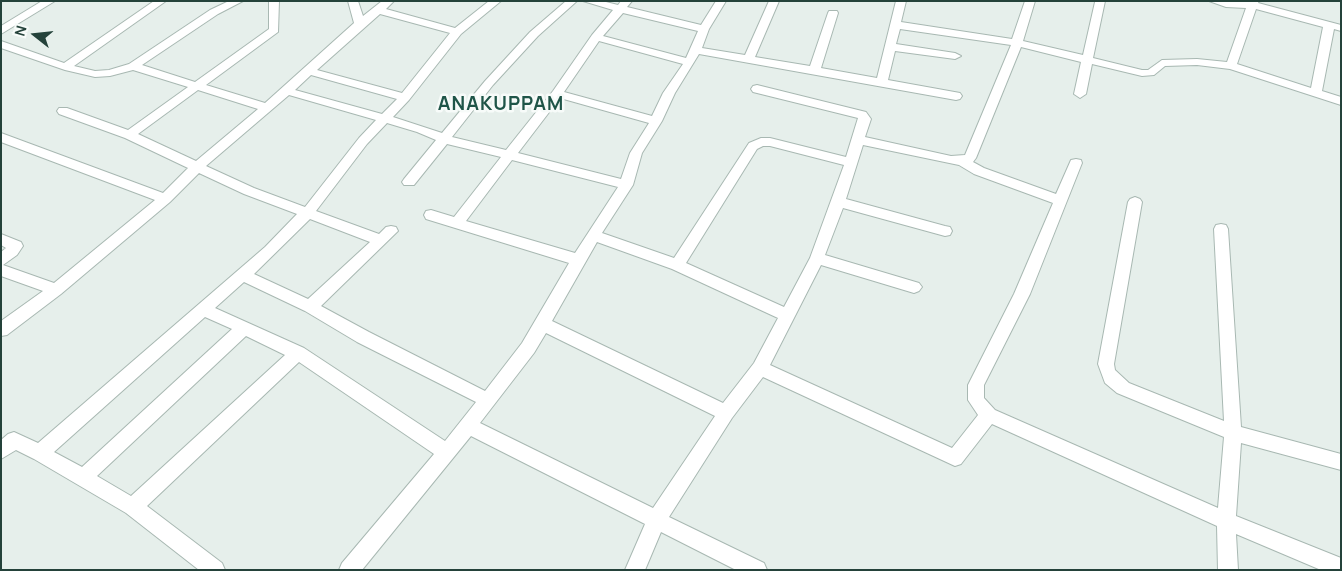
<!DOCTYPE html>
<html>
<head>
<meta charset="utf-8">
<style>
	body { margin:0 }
	#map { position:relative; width:1342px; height:571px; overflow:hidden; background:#e6efeb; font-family:Manrope,sans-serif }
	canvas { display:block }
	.frame { position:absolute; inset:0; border:2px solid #24423a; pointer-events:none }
	.north { position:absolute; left:10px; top:10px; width:50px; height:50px; -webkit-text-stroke:4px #f7fbf9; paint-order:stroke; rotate:286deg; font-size:14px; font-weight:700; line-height:20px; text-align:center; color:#24423a }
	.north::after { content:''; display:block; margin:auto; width:18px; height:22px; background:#24423a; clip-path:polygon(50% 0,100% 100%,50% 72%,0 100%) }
</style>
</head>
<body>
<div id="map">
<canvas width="1342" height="571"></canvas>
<div class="frame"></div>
<div class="north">N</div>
</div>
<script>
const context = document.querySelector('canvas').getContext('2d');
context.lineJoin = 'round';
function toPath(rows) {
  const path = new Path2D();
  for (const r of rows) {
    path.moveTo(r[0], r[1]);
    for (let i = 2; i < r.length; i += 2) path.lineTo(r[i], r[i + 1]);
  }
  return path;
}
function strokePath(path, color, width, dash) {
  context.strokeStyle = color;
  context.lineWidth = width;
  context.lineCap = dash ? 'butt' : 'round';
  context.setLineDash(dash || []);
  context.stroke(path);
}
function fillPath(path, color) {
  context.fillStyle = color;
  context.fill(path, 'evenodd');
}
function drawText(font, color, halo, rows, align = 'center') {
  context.font = font + ' Manrope,sans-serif';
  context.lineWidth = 5;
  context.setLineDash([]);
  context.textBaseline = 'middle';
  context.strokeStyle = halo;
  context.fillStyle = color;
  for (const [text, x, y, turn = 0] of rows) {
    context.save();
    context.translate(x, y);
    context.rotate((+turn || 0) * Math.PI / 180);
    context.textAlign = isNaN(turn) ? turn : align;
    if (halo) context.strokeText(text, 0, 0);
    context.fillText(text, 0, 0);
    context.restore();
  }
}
const minor = toPath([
	[42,1,55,1,1,34,1,26,42,1],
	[154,1,166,1,74,66,95,71,109,70,129,64,210,10,229,1,243,1,218,14,142,65,195,82,269,29,269,1,279,1,278,32,206,85,265,103,354,23,348,1,358,1,363,16,382,1,394,1,386,9,455,28,489,1,501,1,461,34,409,100,393,117,442,133,485,81,530,32,566,1,577,1,538,36,493,85,452,137,506,150,553,91,592,35,613,10,583,1,602,1,618,5,621,1,632,1,627,7,701,25,716,1,726,1,709,29,702,48,745,55,769,1,779,1,755,57,810,66,828,13,829,11,837,11,838,13,821,68,877,78,896,1,906,1,901,22,1012,39,1025,1,1035,1,1023,41,1083,55,1095,2,1105,1,1093,58,1142,70,1148,70,1162,60,1197,59,1227,62,1246,8,1226,7,1209,1,1259,1,1258,3,1341,25,1341,31,1334,29,1322,91,1341,97,1341,105,1230,69,1197,65,1165,66,1154,75,1142,76,1092,64,1086,94,1080,98,1074,94,1081,62,1021,47,976,158,973,162,984,168,1056,194,1071,160,1076,159,1081,160,1082,163,1030,294,984,385,984,398,995,410,1218,508,1224,437,1117,393,1105,383,1098,364,1128,202,1130,199,1135,197,1140,199,1142,202,1114,364,1115,370,1129,383,1224,421,1214,229,1216,225,1221,224,1226,225,1228,229,1241,427,1341,454,1341,470,1241,443,1236,516,1341,558,1341,570,1321,570,1236,534,1238,570,1218,570,1217,526,992,424,961,464,955,466,763,377,732,418,669,517,764,563,767,570,736,570,661,532,645,570,625,570,645,524,471,436,362,570,339,570,342,563,434,454,299,362,147,506,222,563,225,570,199,570,126,513,34,459,16,450,1,459,1,440,8,434,14,432,38,443,265,247,297,214,244,194,199,173,170,202,61,294,7,335,1,336,1,321,43,291,1,276,1,252,6,248,1,245,1,234,21,242,23,246,17,255,3,265,54,283,155,200,1,142,1,133,163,193,188,168,125,138,59,114,57,111,59,108,67,108,128,130,188,87,133,70,110,76,95,77,65,70,1,48,1,41,64,63,154,1],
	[1256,9,1323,27,1311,88,1237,64,1256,9],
	[623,13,698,31,686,58,603,36,623,13],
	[380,14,450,33,402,93,317,70,380,14],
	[900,29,1011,45,965,155,951,156,865,137,871,119,866,112,757,85,753,86,751,89,753,92,858,118,846,157,770,138,761,138,749,143,674,258,602,233,633,185,642,153,662,121,675,93,699,54,956,100,960,99,962,96,960,93,888,80,895,51,955,59,961,56,955,53,896,44,900,29],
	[599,41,683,64,663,93,652,116,564,92,599,41],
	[311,75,397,99,382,114,295,90,311,75],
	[198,90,258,109,196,161,138,134,198,90],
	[289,95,376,120,359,138,305,207,254,188,206,166,289,95],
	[560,98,649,123,630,153,621,179,518,153,560,98],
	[387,123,417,132,436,140,404,179,402,182,404,185,414,185,447,144,501,157,454,217,431,210,426,211,424,215,426,219,569,263,522,343,485,391,369,332,321,306,398,231,396,227,391,226,386,227,379,234,316,211,367,144,387,123],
	[863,145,959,165,974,174,1053,203,1014,294,968,385,968,400,978,415,952,448,770,365,821,265,914,293,919,291,922,287,919,283,825,255,843,208,945,236,950,235,952,231,950,227,945,226,846,199,863,145],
	[763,146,770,146,844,165,810,258,784,307,686,263,757,149,763,146],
	[512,160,618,187,575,253,466,221,512,160],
	[310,219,370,242,308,299,254,274,310,219],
	[597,242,672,269,778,318,754,363,723,403,552,321,597,242],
	[244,282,305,311,357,342,476,402,445,441,304,348,215,308,244,282],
	[205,317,232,329,82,467,54,452,205,317],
	[546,333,715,416,653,508,480,423,534,353,546,333],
	[246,336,285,355,131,496,97,476,246,336]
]);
const districtNames = [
	["ANAKUPPAM",501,105]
];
strokePath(minor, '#a8b8b2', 2);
fillPath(minor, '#fff');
context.letterSpacing = '1px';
drawText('bold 19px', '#1f5548', '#f7fbf9', districtNames);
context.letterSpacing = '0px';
</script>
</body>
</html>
